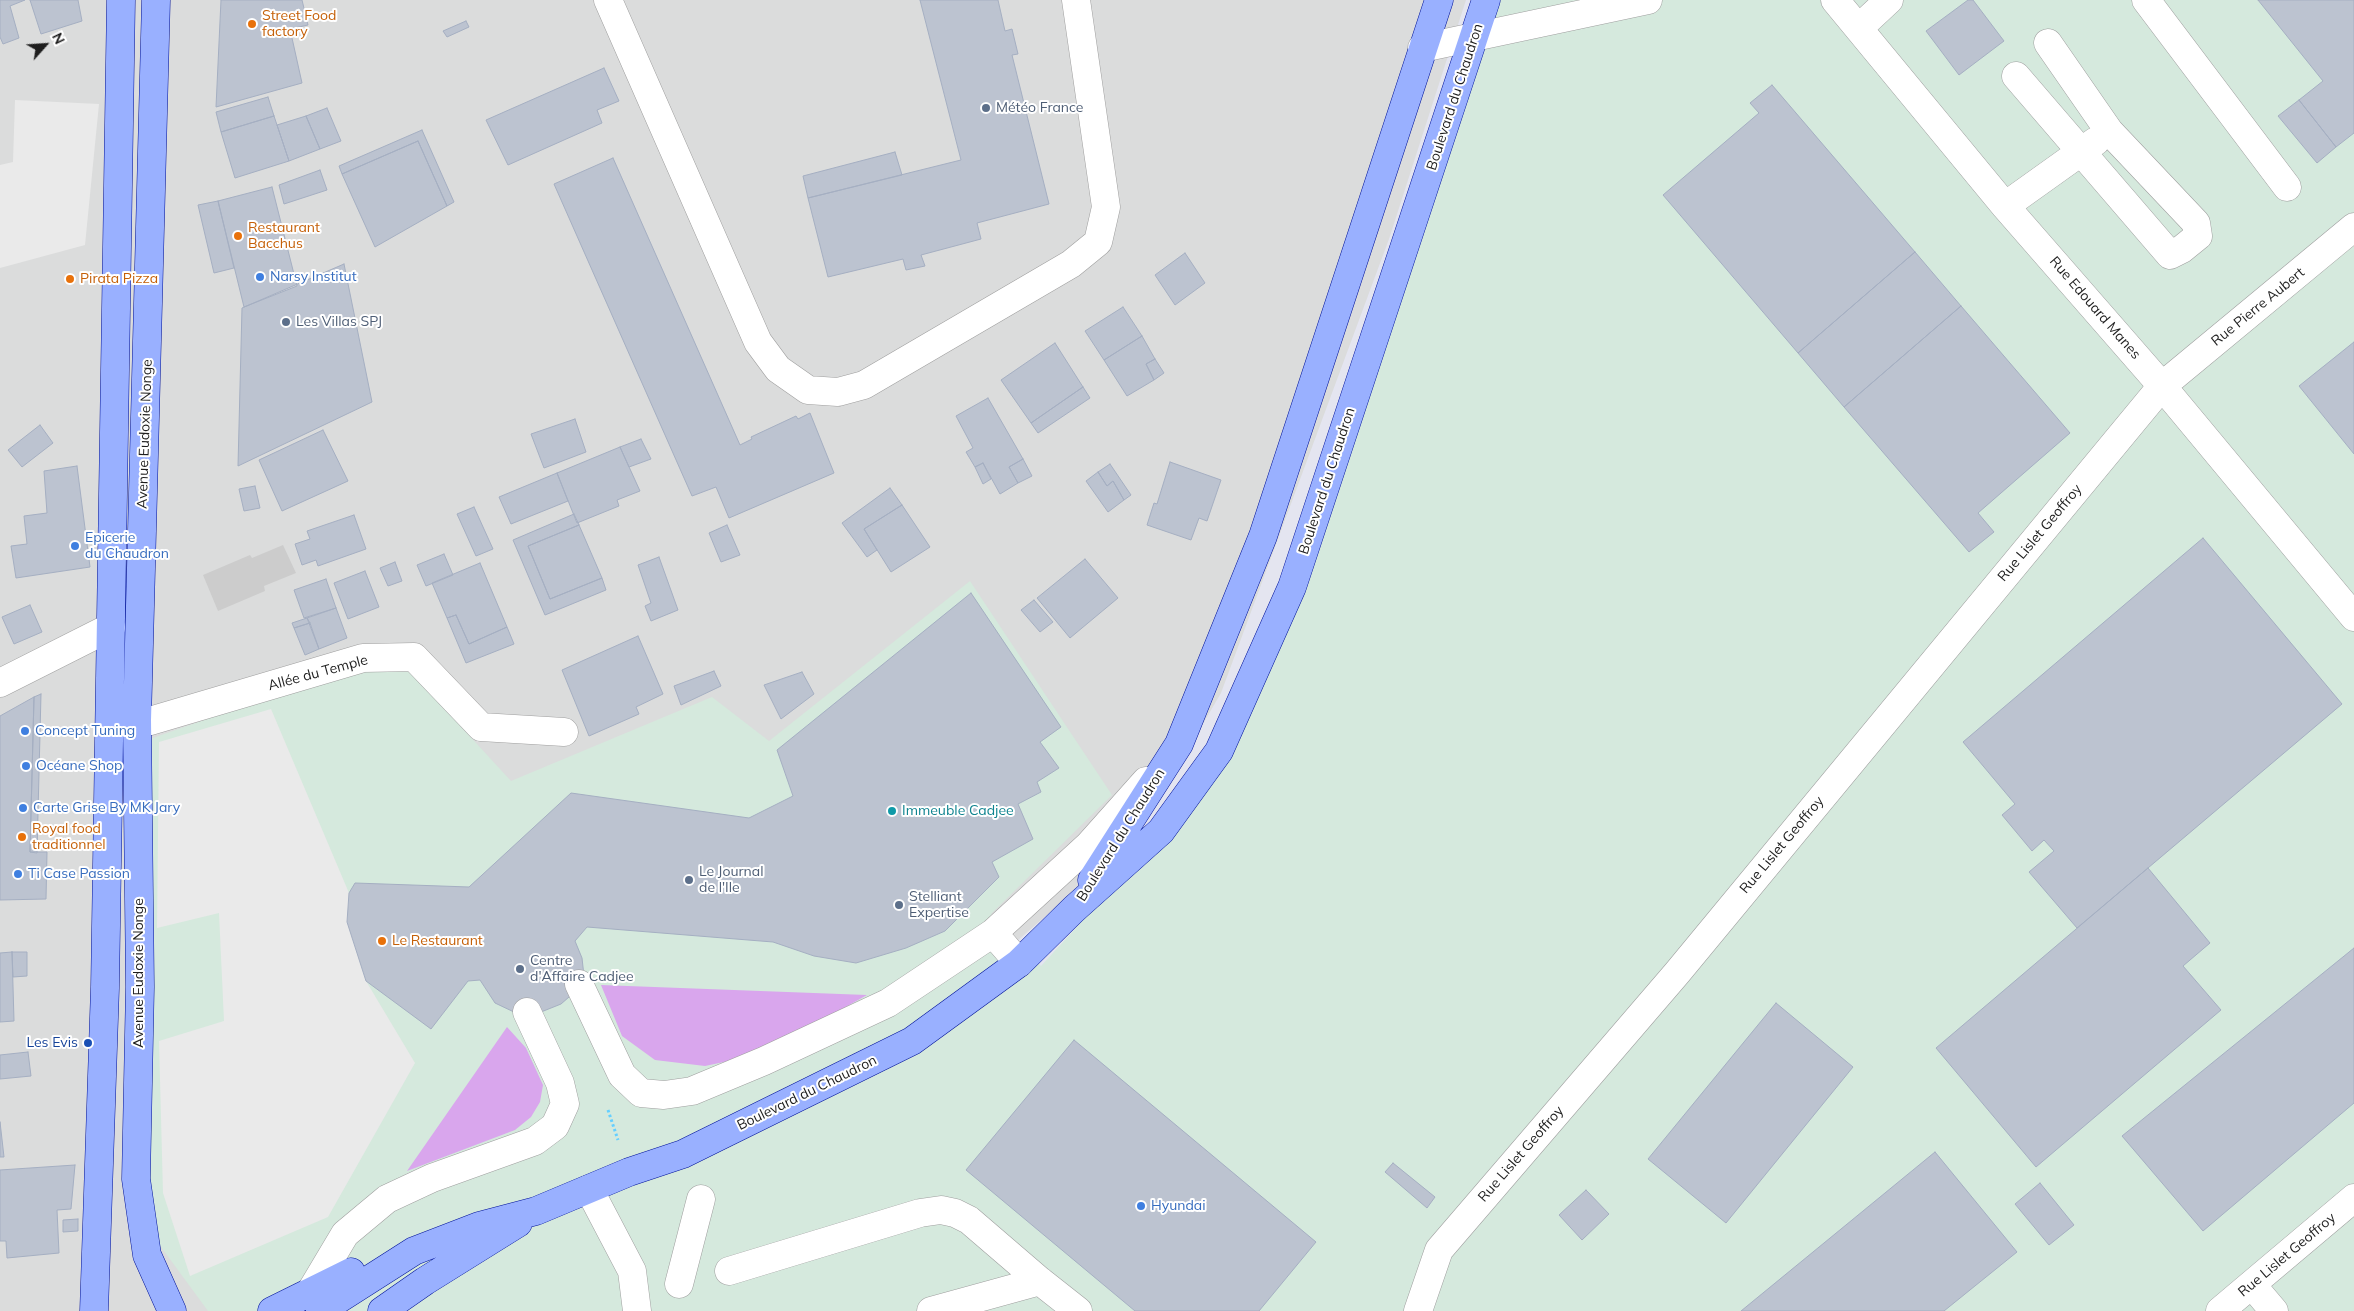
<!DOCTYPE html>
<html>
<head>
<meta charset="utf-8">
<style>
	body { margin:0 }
	#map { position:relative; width:2354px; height:1311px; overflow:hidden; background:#e4e5f0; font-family:Mulish,sans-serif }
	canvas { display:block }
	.north { position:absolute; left:20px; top:20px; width:50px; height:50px; -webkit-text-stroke:4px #fff; paint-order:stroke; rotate:64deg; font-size:14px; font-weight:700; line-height:20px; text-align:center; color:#1e1e1e }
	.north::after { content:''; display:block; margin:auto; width:18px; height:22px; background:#1e1e1e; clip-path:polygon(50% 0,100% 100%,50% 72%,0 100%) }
</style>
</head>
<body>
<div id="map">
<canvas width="2354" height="1311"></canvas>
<div class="north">N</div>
</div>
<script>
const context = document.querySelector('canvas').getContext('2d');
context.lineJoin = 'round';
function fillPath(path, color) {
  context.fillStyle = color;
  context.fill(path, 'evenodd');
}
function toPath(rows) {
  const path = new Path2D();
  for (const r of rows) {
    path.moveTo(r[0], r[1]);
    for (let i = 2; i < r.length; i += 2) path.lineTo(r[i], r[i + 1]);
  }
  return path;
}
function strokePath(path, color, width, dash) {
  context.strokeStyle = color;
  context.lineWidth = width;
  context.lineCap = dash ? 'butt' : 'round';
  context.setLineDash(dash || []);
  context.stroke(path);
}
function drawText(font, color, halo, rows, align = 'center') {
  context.font = font + ' Mulish,sans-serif';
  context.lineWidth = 4;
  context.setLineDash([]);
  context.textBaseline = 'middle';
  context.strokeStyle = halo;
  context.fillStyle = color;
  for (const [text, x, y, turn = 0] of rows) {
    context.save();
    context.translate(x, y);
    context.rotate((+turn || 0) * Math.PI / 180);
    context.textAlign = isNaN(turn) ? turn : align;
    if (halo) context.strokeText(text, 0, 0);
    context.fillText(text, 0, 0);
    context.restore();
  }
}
const residential = toPath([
	[0,0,1466,0,1389,239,1221,693,1138,835,944,1005,311,1311,0,1311]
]);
const industrial = toPath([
	[1500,0,2354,0,2354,1311,208,1311,150,1232,147,740,367,663,409,670,511,781,712,697,769,741,970,581,1112,795,991,914,1041,966,1151,846,1244,704,1354,443]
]);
const religious = toPath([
	[283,545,296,573,264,586,265,591,218,611,203,575,250,555,252,558]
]);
const grass = toPath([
	[601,985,867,995,762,1054,705,1066,655,1060,622,1036],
	[507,1027,526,1048,543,1085,540,1102,531,1117,515,1130,407,1171]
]);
const parking = toPath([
	[15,100,99,104,85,245,0,268,0,165,13,162],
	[271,709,349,893,366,981,415,1063,328,1217,190,1276,163,1193,159,1041,224,1021,219,913,157,928,159,742]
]);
const building = toPath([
	[0,0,25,0,10,6,19,38,3,44,0,37,0,0],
	[30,0,78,0,82,21,41,34,30,0],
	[221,0,302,0,308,25,290,29,302,83,216,107,221,0],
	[920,0,998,0,1005,31,1012,29,1018,54,1012,55,1049,204,977,223,981,239,921,255,925,266,906,270,903,259,828,277,808,198,961,160,920,0],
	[1968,0,1973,0,2004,41,1959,75,1926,31,1968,0],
	[2258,0,2354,0,2354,133,2336,147,2299,100,2323,81,2258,0],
	[466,21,469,27,447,37,443,31,466,21],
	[604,68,619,101,597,110,602,123,508,165,486,120,604,68],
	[1772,85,1915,252,1798,353,1663,195,1759,113,1750,103,1772,85],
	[268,97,274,116,221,132,216,112,268,97],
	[2299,100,2336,147,2317,163,2278,116,2299,100],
	[327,108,341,141,320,149,306,116,327,108],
	[274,116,289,161,235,178,221,132,274,116],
	[306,116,320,149,289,161,277,125,306,116],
	[422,130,454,202,447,206,418,141,342,174,339,166,422,130],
	[418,141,447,206,375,247,342,174,418,141],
	[895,152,902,175,808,198,803,176,895,152],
	[613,158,740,445,752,439,751,437,796,416,798,419,810,413,834,473,729,518,716,487,692,496,554,184,613,158],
	[320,170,327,190,284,204,279,185,320,170],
	[272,187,297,286,244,307,218,201,272,187],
	[218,201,234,268,214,273,198,205,218,201],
	[1915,252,1961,306,1844,407,1798,353,1915,252],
	[1185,253,1205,283,1175,305,1155,275,1185,253],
	[344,264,372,402,238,466,242,308,344,264],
	[1961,306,2070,433,1978,513,1994,532,1969,552,1844,407,1961,306],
	[1123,307,1142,336,1104,360,1085,331,1123,307],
	[1142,336,1155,359,1146,364,1154,380,1127,396,1104,360,1142,336],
	[2354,342,2354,454,2299,386,2354,342],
	[1055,343,1083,387,1031,423,1001,380,1055,343],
	[1155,359,1164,373,1154,380,1146,364,1155,359],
	[1083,387,1090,398,1038,433,1031,423,1083,387],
	[988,398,1023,459,1009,467,1018,483,1000,494,983,463,975,467,966,452,973,448,956,416,988,398],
	[575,419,586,452,544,468,531,434,575,419],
	[40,425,53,443,22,467,8,450,40,425],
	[323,430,348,481,282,511,259,460,323,430],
	[641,439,651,459,629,467,620,447,641,439],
	[620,447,640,491,617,500,619,506,577,523,557,473,620,447],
	[1023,459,1032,476,1018,483,1009,467,1023,459],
	[1170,462,1221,480,1207,521,1199,518,1191,540,1147,525,1154,503,1157,504,1170,462],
	[983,463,991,479,983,484,975,467,983,463],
	[1110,464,1131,495,1124,500,1113,481,1107,486,1098,472,1110,464],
	[77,466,90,567,16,578,11,546,27,544,24,516,47,513,44,471,77,466],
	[1098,472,1107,486,1113,481,1124,500,1108,512,1086,481,1098,472],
	[557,473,568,501,511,524,499,497,557,473],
	[255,486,260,508,244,511,239,489,255,486],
	[890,488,902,505,864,529,877,550,867,557,842,523,890,488],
	[902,505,930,547,891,572,864,529,902,505],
	[474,507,493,549,476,556,457,514,474,507],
	[574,514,579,525,528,546,550,599,602,578,606,590,545,615,513,540,574,514],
	[354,515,366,549,318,566,316,560,302,565,295,544,310,539,307,531,354,515],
	[579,525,602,578,550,599,528,546,579,525],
	[727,525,740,555,721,562,709,533,727,525],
	[2203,538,2342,704,2077,928,2029,872,2054,851,2044,840,2032,851,2002,815,2015,804,1963,742,2203,538],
	[444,554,453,575,426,586,417,565,444,554],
	[659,557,678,610,651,621,645,606,651,603,638,565,659,557],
	[1085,559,1118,598,1070,638,1037,598,1085,559],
	[395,562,402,581,388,586,380,568,395,562],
	[480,563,507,627,469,644,456,615,447,618,432,583,480,563],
	[365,571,379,607,348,619,334,583,365,571],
	[326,579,336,608,304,618,294,590,326,579],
	[971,593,1061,727,1040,742,1059,768,1037,782,1041,792,1018,804,1033,839,992,862,999,877,945,931,906,948,856,963,814,956,773,942,587,927,575,941,582,958,584,976,569,997,561,1004,541,1012,514,1012,495,1003,480,980,468,981,431,1029,366,981,347,922,349,893,355,883,469,887,571,793,749,818,793,796,777,750,971,593],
	[1034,600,1053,622,1040,632,1021,610,1034,600],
	[30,605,42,632,14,644,2,617,30,605],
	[336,608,347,638,319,649,307,618,336,608],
	[456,615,469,644,507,627,514,644,466,663,447,618,456,615],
	[307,618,310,623,294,628,292,623,307,618],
	[310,623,319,649,305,655,294,628,310,623],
	[638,636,663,694,636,707,639,714,589,736,562,670,638,636],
	[714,671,721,686,681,705,674,686,714,671],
	[802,672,814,694,781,719,764,685,802,672],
	[41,694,37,853,30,852,34,697,41,694],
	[34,697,30,852,47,852,46,899,0,900,0,716,34,697],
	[2148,868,2210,943,2183,966,2221,1010,2036,1167,1936,1048,2148,868],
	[2354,948,2354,1103,2203,1231,2122,1136,2354,948],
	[12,952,27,952,27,976,13,977,12,952],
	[12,952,14,1021,0,1022,0,953,12,952],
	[1776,1003,1853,1067,1726,1223,1648,1159,1776,1003],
	[1074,1040,1316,1242,1259,1311,1135,1311,966,1170,1074,1040],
	[28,1052,31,1076,0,1079,0,1055,28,1052],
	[0,1122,4,1157,0,1157,0,1122],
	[1935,1152,2017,1252,1944,1311,1741,1311,1935,1152],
	[1393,1163,1435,1197,1427,1208,1385,1172,1393,1163],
	[75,1165,71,1209,57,1210,59,1253,7,1258,6,1241,0,1241,0,1170,75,1165],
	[2040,1183,2074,1225,2049,1245,2015,1204,2040,1183],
	[1586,1190,1609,1214,1582,1240,1559,1215,1586,1190],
	[78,1219,78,1231,63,1232,63,1220,78,1219]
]);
const path = toPath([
	[608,1110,618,1140]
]);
const minor = toPath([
	[608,0,758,342,778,369,808,390,838,392,864,385,1071,264,1098,242,1106,207,1076,0],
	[1835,0,2005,206,2162,386,2354,617],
	[2146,0,2287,187],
	[1859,28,1889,0],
	[1422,48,1648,0],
	[2016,76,2170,255,2182,249,2198,236,2196,223,2109,131,2048,43],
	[2005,206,2096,141],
	[0,683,111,627],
	[137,720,150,721,363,658,414,657,481,727,564,732],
	[993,933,1019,963],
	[579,984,622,1075,641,1093,664,1095,692,1091,764,1061,888,1003,993,933,1089,845,1146,781],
	[589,1189,632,1271,637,1311],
	[729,1271,920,1213,941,1210,955,1213,969,1220,1040,1281,1078,1311],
	[679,1284,701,1199],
	[2252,1285,2274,1311],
	[311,1291,345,1234,387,1199,432,1178,535,1141,555,1126,565,1104,560,1083,527,1012],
	[931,1311,1040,1281],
	[1418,1311,1439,1250,1677,973,2162,386,2354,227],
	[2220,1311,2354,1198]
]);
const major = toPath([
	[156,0,137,720,140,987,136,1179,147,1255,172,1311],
	[1092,880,1179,744,1263,536,1439,0],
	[94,1311,105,988,121,0],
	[272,1311,351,1272],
	[320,1311,414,1251,479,1226,536,1211,629,1172,683,1154,912,1041,1019,963,1074,909,1161,831,1219,751,1292,587,1486,0],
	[382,1311,425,1281,518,1223]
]);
const markers = [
	[252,24,5,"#e8710a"],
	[986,108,5,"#5c6f8a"],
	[238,236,5,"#e8710a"],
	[260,277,5,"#3f7fe0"],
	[70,279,5,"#e8710a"],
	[286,322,5,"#5c6f8a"],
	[75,546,5,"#3f7fe0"],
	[25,731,5,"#3f7fe0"],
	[26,766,5,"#3f7fe0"],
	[23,808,5,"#3f7fe0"],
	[892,811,5,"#0f9aa8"],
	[22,837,5,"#e8710a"],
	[18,874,5,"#3f7fe0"],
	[689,880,5,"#5c6f8a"],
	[899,905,5,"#5c6f8a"],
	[382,941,5,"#e8710a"],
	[520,969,5,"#5c6f8a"],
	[88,1043,5,"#1a4fb4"],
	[1141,1206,5,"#3f7fe0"]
];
const foodNames = [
	["Street Food",262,16],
	["factory",262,32],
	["Restaurant",248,228],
	["Bacchus",248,244],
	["Pirata Pizza",80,279],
	["Royal food",32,829],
	["traditionnel",32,845],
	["Le Restaurant",392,941]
];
const streetNames = [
	["Boulevard du Chaudron",1455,97,-72],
	["Rue Pierre Aubert",2258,307,-39],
	["Rue Edouard Manes",2095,308,49],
	["Avenue Eudoxie Nonge",145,434,-88],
	["Boulevard du Chaudron",1327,481,-72],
	["Rue Lislet Geoffroy",2040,533,-50],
	["Allée du Temple",318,673,-15],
	["Boulevard du Chaudron",1121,835,-58],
	["Rue Lislet Geoffroy",1782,845,-50],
	["Avenue Eudoxie Nonge",139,973,-90],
	["Boulevard du Chaudron",807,1093,-26],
	["Rue Lislet Geoffroy",1521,1154,-49],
	["Rue Lislet Geoffroy",2287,1255,-40]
];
const serviceNames = [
	["Météo France",996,108],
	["Les Villas SPJ",296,322],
	["Le Journal",699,872],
	["de l'Ile",699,888],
	["Stelliant",909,897],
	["Expertise",909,913],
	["Centre",530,961],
	["d'Affaire Cadjee",530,977]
];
const shopNames = [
	["Narsy Institut",270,277],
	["Epicerie",85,538],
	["du Chaudron",85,554],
	["Concept Tuning",35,731],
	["Océane Shop",36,766],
	["Carte Grise By MK Jary",33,808],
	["Ti Case Passion",28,874],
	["Hyundai",1151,1206]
];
const cultureNames = [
	["Immeuble Cadjee",902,811]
];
const transitNames = [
	["Les Evis",78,1043]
];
fillPath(residential, '#dbdcdc');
fillPath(industrial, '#d5e9dd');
fillPath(religious, '#ccc');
fillPath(grass, '#d9a6ed');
fillPath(parking, '#eaeaea');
fillPath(building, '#bcc3d0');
strokePath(building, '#a5afc2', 1);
strokePath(minor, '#9f9f9f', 29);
strokePath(major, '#001298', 29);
strokePath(path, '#65cfff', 3, [2.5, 2.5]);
strokePath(minor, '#fff', 28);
strokePath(major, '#99b0ff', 28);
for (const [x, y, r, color] of markers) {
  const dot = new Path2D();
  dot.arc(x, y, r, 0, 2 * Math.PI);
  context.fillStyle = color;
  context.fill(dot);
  strokePath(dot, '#fff', 2);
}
drawText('14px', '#c56008', '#fff', foodNames, 'left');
drawText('14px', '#1e1e1e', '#fff', streetNames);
drawText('14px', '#4e5e75', '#fff', serviceNames, 'left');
drawText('14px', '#366cbe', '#fff', shopNames, 'left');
drawText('14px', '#0d838f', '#fff', cultureNames, 'left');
drawText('14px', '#164399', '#fff', transitNames, 'right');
</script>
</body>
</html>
